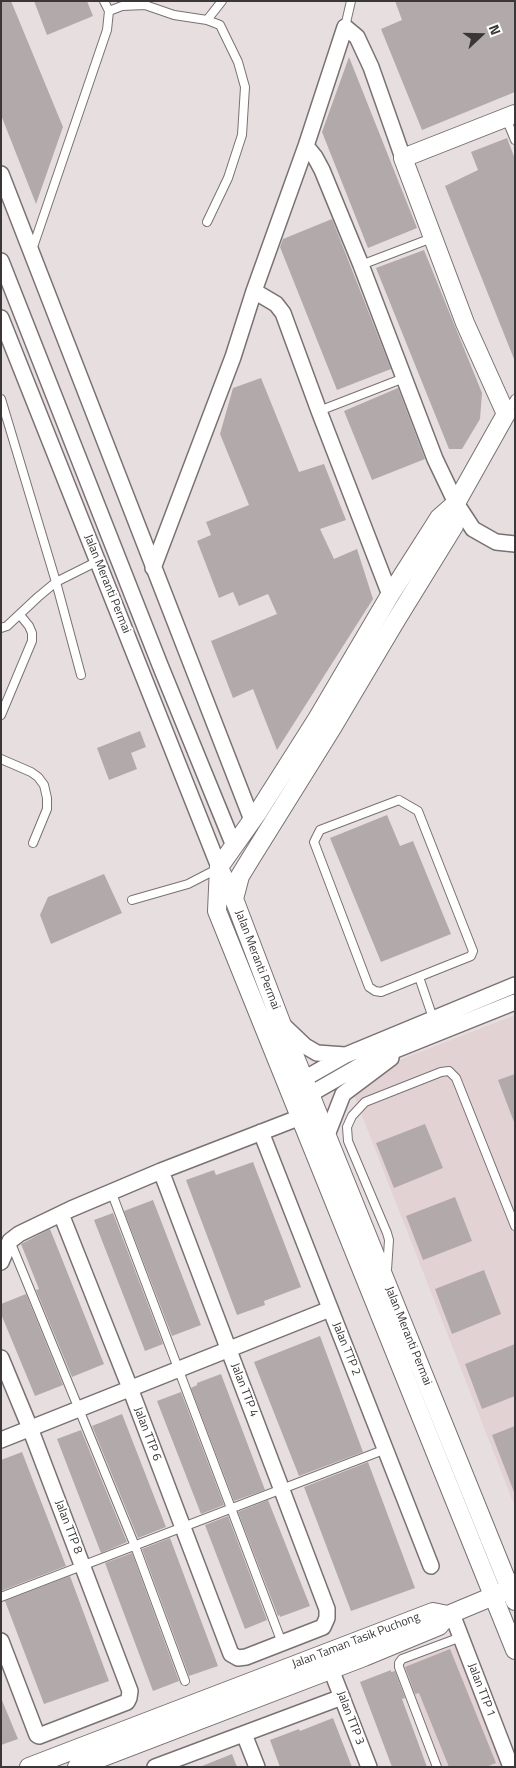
<!DOCTYPE html>
<html>
<head>
<meta charset="utf-8">
<style>
	body { margin:0 }
	#map { position:relative; width:516px; height:1768px; overflow:hidden; background:#e7dfdf; font-family:"Titillium Web",sans-serif }
	canvas { display:block }
	.frame { position:absolute; inset:0; border:2px solid #3b3738; pointer-events:none }
	.north { position:absolute; left:456px; top:10px; width:50px; height:50px; -webkit-text-stroke:4px #fff; paint-order:stroke; rotate:69deg; font-size:14px; font-weight:700; line-height:20px; text-align:center; color:#3b3738 }
	.north::after { content:''; display:block; margin:auto; width:18px; height:22px; background:#3b3738; clip-path:polygon(50% 0,100% 100%,50% 72%,0 100%) }
</style>
</head>
<body>
<div id="map">
<canvas width="516" height="1768"></canvas>
<div class="frame"></div>
<div class="north">N</div>
</div>
<script>
const context = document.querySelector('canvas').getContext('2d');
context.lineJoin = 'round';
function fillPath(path, color) {
  context.fillStyle = color;
  context.fill(path, 'evenodd');
}
function toPath(rows) {
  const path = new Path2D();
  for (const r of rows) {
    path.moveTo(r[0], r[1]);
    for (let i = 2; i < r.length; i += 2) path.lineTo(r[i], r[i + 1]);
  }
  return path;
}
function strokePath(path, color, width, dash) {
  context.strokeStyle = color;
  context.lineWidth = width;
  context.lineCap = dash ? 'butt' : 'round';
  context.setLineDash(dash || []);
  context.stroke(path);
}
function drawText(font, color, halo, rows, align = 'center') {
  context.font = font + ' "Titillium Web",sans-serif';
  context.lineWidth = 4;
  context.setLineDash([]);
  context.textBaseline = 'middle';
  context.strokeStyle = halo;
  context.fillStyle = color;
  for (const [text, x, y, turn = 0] of rows) {
    context.save();
    context.translate(x, y);
    context.rotate((+turn || 0) * Math.PI / 180);
    context.textAlign = isNaN(turn) ? turn : align;
    if (halo) context.strokeText(text, 0, 0);
    context.fillText(text, 0, 0);
    context.restore();
  }
}
const built = toPath([
	[515,1015,515,1507,348,1080],
	[457,1643,505,1767,440,1767,402,1669,404,1663]
]);
const building = toPath([
	[1,1,11,1,63,127,36,204,1,115],
	[34,1,87,1,93,16,47,35],
	[395,1,515,1,515,92,422,130,381,29,402,20],
	[349,57,417,228,368,248,322,132],
	[507,138,515,159,514,359,445,186,478,170,471,152],
	[332,219,391,369,337,390,280,247,283,239],
	[424,250,482,393,480,419,462,449,449,449,376,268],
	[261,378,299,472,324,464,346,520,320,529,334,559,357,549,373,599,277,750,253,689,233,698,211,641,277,614,268,594,239,606,233,592,219,598,197,541,211,535,206,522,249,505,220,434,233,388],
	[398,388,425,459,372,480,344,411],
	[140,731,146,747,131,753,137,769,109,780,97,748],
	[387,815,400,846,413,841,451,934,381,962,330,838],
	[104,874,122,913,51,944,40,915,48,897],
	[515,1074,515,1122,514,1122,498,1080],
	[425,1124,443,1168,394,1188,376,1143],
	[253,1162,301,1287,264,1301,265,1305,237,1315,186,1180,214,1170,216,1175],
	[455,1197,472,1241,423,1260,406,1216],
	[153,1200,201,1325,172,1336,124,1211],
	[113,1213,163,1344,145,1351,94,1220],
	[50,1229,104,1364,72,1377,36,1290,39,1289,21,1244],
	[484,1270,501,1314,452,1334,435,1289],
	[26,1294,63,1385,35,1396,1,1314,1,1304],
	[320,1336,363,1452,299,1476,254,1362],
	[515,1344,515,1396,482,1409,465,1364],
	[221,1374,265,1490,234,1501,191,1388,197,1385,197,1383],
	[181,1392,224,1505,201,1514,157,1401],
	[122,1414,166,1527,138,1538,92,1426],
	[515,1426,515,1491,514,1492,492,1435],
	[81,1430,127,1542,101,1553,57,1439],
	[22,1452,66,1566,1,1591,1,1460],
	[368,1462,415,1588,351,1611,304,1487],
	[268,1500,310,1606,280,1617,280,1615,278,1616,238,1512],
	[228,1516,267,1620,245,1629,205,1525],
	[170,1538,218,1666,189,1676,142,1549],
	[132,1553,179,1681,153,1691,105,1563],
	[70,1576,109,1681,44,1704,5,1601],
	[450,1649,496,1763,486,1767,449,1767,419,1693,415,1694,405,1667],
	[391,1670,391,1672,395,1671,405,1698,402,1699,427,1767,392,1767,360,1682],
	[1,1698,18,1739,1,1745],
	[333,1718,352,1767,280,1767,270,1740,299,1729,300,1731],
	[232,1754,237,1767,202,1767,202,1766]
]);
const service = toPath([
	[109,11,122,6,145,5,174,15,207,20,222,1],
	[207,20,220,25,238,62,245,87,242,135,228,178,207,222],
	[345,27,351,1],
	[506,118,515,140],
	[32,250,107,30,109,11,104,1],
	[361,265,432,238],
	[1,399,56,582,81,675],
	[319,411,404,378],
	[507,412,515,399],
	[1,628,7,626,38,597,56,582,98,561],
	[1,715,32,641,32,633,29,626,20,615],
	[1,759,31,772,38,777,44,785,47,798,47,809,33,843],
	[399,800,418,811,473,951,471,956,381,992,375,991,369,987,314,842,320,830,399,800],
	[132,900,188,884,219,868],
	[419,977,433,1018],
	[111,1191,282,1643],
	[10,1241,135,1546,185,1681],
	[387,1270,389,1240,387,1233,348,1141,347,1127,352,1116,365,1102,441,1072,449,1071,456,1078,515,1226],
	[1,1597,386,1449],
	[437,1767,399,1667,399,1663,402,1659,461,1637]
]);
const minor = toPath([
	[306,146,315,157,322,170,361,265,435,459,456,503,473,529,496,542,515,544],
	[1,174,252,820],
	[1,261,160,665,234,846],
	[254,291,276,304,283,313,319,411,390,595],
	[1,318,219,867],
	[153,568,233,357,254,291,306,146,345,27,357,37,371,67,403,158],
	[284,1026,305,1046,317,1053,345,1055],
	[295,1084,346,1055,515,985],
	[300,1100,368,1061,515,1002],
	[261,1132,431,1566],
	[327,1135,343,1094,391,1058],
	[61,1214,130,1388,231,1654,238,1658,246,1657,323,1627,327,1618,327,1609,161,1171],
	[1,1262,10,1241,19,1234,71,1209,161,1171,311,1113],
	[1,1358,30,1428,130,1691,129,1698,127,1702,39,1736,37,1735,1,1641],
	[1,1440,330,1309],
	[452,1614,511,1767],
	[327,1659,369,1767],
	[244,1734,257,1767],
	[155,1767,342,1697]
]);
const tertiary = toPath([
	[515,114,403,158,465,323,506,414,456,503,439,518,434,526,390,595,317,719,258,812,219,867,217,911,515,1650],
	[220,870,234,899,282,1025,515,1601],
	[234,899,240,876,251,858,332,728,395,622,454,526,456,503],
	[448,1615,503,1592],
	[29,1767,433,1612,448,1615],
	[77,1767,364,1657,439,1626,448,1615]
]);
const streetNames = [
	["Jalan Meranti Permai",107,584,68],
	["Jalan Meranti Permai",257,960,69],
	["Jalan Meranti Permai",408,1336,68],
	["Jalan TTP 2",346,1349,68],
	["Jalan TTP 4",244,1390,69],
	["Jalan TTP 6",147,1434,69],
	["Jalan TTP 8",68,1527,69],
	["Jalan Taman Tasik Puchong",356,1641,-21],
	["Jalan TTP 1",481,1690,69],
	["Jalan TTP 3",350,1718,69]
];
fillPath(built, '#e3d2d3');
fillPath(building, '#b1a9aa');
strokePath(service, '#797172', 10);
strokePath(minor, '#797172', 18);
strokePath(tertiary, '#797172', 20);
strokePath(service, '#fff', 8);
strokePath(minor, '#fff', 15);
strokePath(tertiary, '#fff', 18);
drawText('12px', '#3b3738', '#fff', streetNames);
</script>
</body>
</html>
